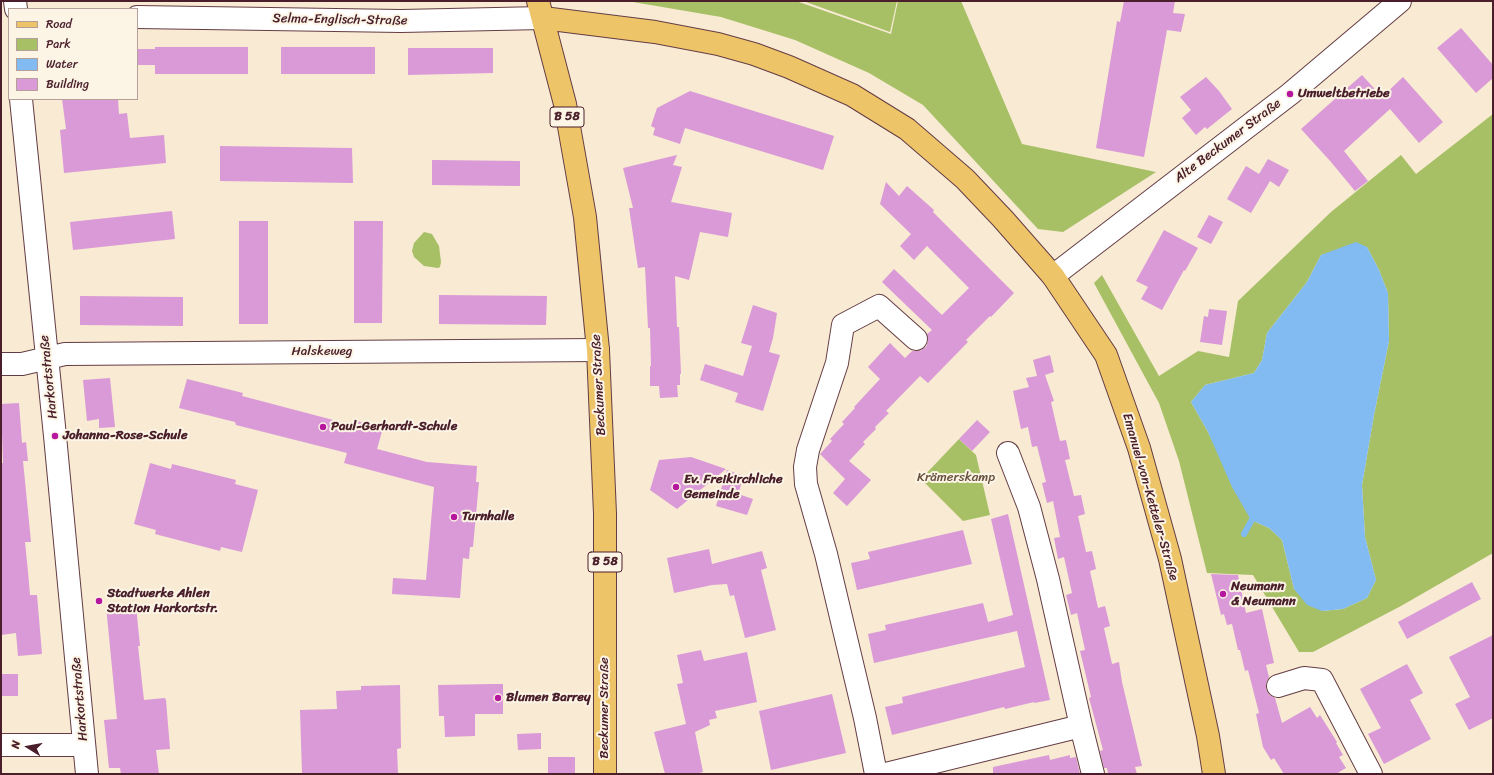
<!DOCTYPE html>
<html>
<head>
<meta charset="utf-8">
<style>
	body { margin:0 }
	#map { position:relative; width:1494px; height:775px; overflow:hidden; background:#f8ead3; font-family:Sriracha,sans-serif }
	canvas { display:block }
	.frame { position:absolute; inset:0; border:2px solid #4a1f2b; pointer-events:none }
	.legend { position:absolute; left:8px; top:8px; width:130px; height:92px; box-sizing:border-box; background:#fcf5e5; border:1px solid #b59f9b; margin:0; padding:5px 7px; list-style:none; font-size:12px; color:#4a1f2b }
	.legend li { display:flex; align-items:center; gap:8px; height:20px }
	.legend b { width:20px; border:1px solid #b59f9b }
	.north { position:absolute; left:8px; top:727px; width:40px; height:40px; -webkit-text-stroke:3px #fcf5e5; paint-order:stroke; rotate:281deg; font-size:11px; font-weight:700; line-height:16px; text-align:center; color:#4a1f2b }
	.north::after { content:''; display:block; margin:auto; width:14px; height:18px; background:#4a1f2b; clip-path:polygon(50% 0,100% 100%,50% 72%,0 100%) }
</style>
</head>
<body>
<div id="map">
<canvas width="1494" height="775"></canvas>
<div class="frame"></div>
<ul class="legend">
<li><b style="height:5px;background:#eec469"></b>Road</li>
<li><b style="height:11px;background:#a7c066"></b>Park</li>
<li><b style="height:11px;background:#81bbf2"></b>Water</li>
<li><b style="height:11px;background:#d99ad7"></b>Building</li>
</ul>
<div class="north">N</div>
</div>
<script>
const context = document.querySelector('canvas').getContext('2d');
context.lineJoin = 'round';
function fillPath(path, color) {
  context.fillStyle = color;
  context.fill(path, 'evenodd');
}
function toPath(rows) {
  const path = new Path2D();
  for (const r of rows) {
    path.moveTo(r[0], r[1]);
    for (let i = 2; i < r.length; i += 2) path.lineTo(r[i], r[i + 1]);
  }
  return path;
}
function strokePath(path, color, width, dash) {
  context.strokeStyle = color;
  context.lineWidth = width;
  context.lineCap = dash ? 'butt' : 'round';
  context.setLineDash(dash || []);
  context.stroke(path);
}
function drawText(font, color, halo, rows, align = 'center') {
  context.font = font + ' Sriracha,sans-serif';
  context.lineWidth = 4;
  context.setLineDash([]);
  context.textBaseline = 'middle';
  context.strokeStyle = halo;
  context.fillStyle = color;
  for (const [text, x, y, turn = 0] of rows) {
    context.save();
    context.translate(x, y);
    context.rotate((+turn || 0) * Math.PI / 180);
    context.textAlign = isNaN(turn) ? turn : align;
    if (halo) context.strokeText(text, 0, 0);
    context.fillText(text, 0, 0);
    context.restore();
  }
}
const green = toPath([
	[627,1,796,1,891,34,898,1,961,1,1022,144,1156,172,1063,232,1038,229,923,105,869,73,795,40,721,17],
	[803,1,897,1,890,32],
	[1493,114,1493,553,1401,606,1313,652,1299,652,1253,575,1207,573,1179,461,1159,403,1094,283,1102,275,1159,376,1198,351,1229,357,1238,301,1331,212,1401,155,1416,174],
	[1367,247,1379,270,1388,293,1389,341,1374,415,1362,485,1365,537,1376,580,1367,598,1343,609,1322,611,1294,589,1282,540,1269,528,1251,520,1208,432,1191,402,1205,385,1254,373,1262,360,1267,333,1307,282,1321,255],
	[424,232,432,234,439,246,441,262,440,267,438,268,424,266,414,257,412,251,414,243],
	[959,439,976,455,990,515,963,521,921,479]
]);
const water = toPath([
	[1356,242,1367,247,1379,270,1388,293,1389,341,1374,415,1362,485,1365,537,1376,580,1367,598,1343,609,1322,611,1307,605,1294,589,1282,540,1269,528,1251,520,1232,487,1208,432,1191,402,1205,385,1254,373,1262,360,1267,333,1307,282,1321,255]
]);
const stream = toPath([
	[1244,534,1255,514]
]);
const building = toPath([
	[1124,1,1175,1,1173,13,1185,14,1181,32,1167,30,1144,157,1096,148,1117,21,1120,22],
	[1461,28,1493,65,1493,78,1476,93,1437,48],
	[155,47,248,47,248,74,155,74,155,65,137,65,137,49,155,49],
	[281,47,375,47,375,74,281,74],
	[408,48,493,48,493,73,408,75],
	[1362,75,1382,97,1403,77,1443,122,1419,143,1390,109,1344,151,1368,181,1355,191,1331,162,1301,129],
	[1206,77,1219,91,1232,109,1207,129,1205,127,1196,135,1182,118,1191,110,1180,97],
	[690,91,834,136,823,170,685,128,680,144,653,135,655,128,651,126,657,108],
	[62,99,118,99,119,114,127,113,130,138,164,135,166,163,64,173,60,130,66,129],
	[220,146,352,148,353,183,220,181],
	[677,155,673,165,682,167,671,202,732,213,728,237,700,232,689,280,675,276,677,327,679,327,681,374,680,374,680,385,677,385,678,397,660,398,659,386,650,386,650,366,651,366,650,328,648,328,645,267,638,268,629,208,633,208,623,168],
	[1268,159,1289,170,1279,187,1270,181,1251,213,1227,199,1246,166,1259,174],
	[432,160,520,161,520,186,432,185],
	[886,182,899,196,907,186,934,210,933,212,1014,293,991,317,990,316,966,340,968,342,928,383,920,376,886,411,889,413,875,427,876,429,863,442,865,444,849,461,871,480,847,506,833,493,845,479,820,454,832,441,830,439,844,424,842,422,855,408,854,407,880,379,868,367,890,343,905,358,912,351,920,351,926,347,928,341,927,334,932,330,882,282,894,269,942,315,969,288,927,246,914,260,900,246,911,234,880,204],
	[172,211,175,239,73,250,70,222],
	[1209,215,1223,222,1211,244,1197,237],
	[239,221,268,221,268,324,239,324],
	[354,221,383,221,382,323,354,323],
	[1164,230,1198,248,1185,271,1184,270,1162,310,1141,299,1148,287,1136,281],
	[439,295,547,296,546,325,439,324],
	[80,296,183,297,183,326,80,325],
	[753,305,777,313,773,338,769,352,780,355,763,411,735,402,738,393,700,380,705,364,743,376,752,346,741,343],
	[1209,309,1227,311,1222,345,1200,342,1204,316,1208,317],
	[1050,355,1054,372,1045,375,1054,401,1051,402,1060,441,1066,440,1070,459,1065,460,1074,496,1081,495,1085,514,1078,516,1086,552,1092,551,1096,569,1090,571,1098,608,1105,606,1110,626,1104,628,1112,664,1119,662,1122,682,1142,766,1135,767,1137,774,1108,774,1107,768,1104,768,1100,751,1103,750,1089,698,1091,697,1080,651,1085,650,1077,613,1071,615,1066,595,1072,593,1064,557,1058,559,1054,538,1060,537,1053,501,1047,503,1042,483,1046,482,1037,446,1032,447,1028,427,1021,429,1013,391,1029,387,1026,378,1037,376,1033,360],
	[110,378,115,427,99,428,99,419,87,421,83,380],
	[187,379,243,393,242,396,356,426,357,421,383,428,377,449,427,462,477,466,476,482,479,482,473,547,470,547,469,559,463,558,460,598,392,594,393,578,426,580,434,487,344,463,347,453,236,425,235,422,179,408],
	[19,403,22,443,26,442,28,461,23,461,31,542,25,542,28,572,30,595,37,595,42,654,18,656,16,633,1,635,1,463,3,463,1,404],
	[977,420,990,432,972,451,959,439],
	[691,457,726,469,677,509,650,490,659,460],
	[150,463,171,469,172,464,236,480,235,484,258,490,242,552,221,547,220,551,155,534,156,530,134,524],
	[727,470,744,476,738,494,753,499,747,515,716,506],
	[1008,514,1050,700,1034,703,1034,702,1005,709,1004,707,892,735,885,707,903,703,902,697,1025,667,1017,631,874,663,868,634,886,630,885,625,983,603,988,622,1013,615,991,519],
	[963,530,972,564,857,590,851,563,870,559,868,552],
	[709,549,712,564,762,551,767,568,761,570,776,630,745,638,734,595,730,596,727,584,712,585,674,593,667,558],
	[1211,574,1238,575,1246,613,1262,609,1274,663,1266,665,1269,677,1266,683,1266,689,1269,695,1275,698,1282,723,1310,707,1317,718,1320,715,1337,742,1336,743,1343,755,1339,757,1346,768,1336,774,1284,774,1274,758,1271,760,1263,747,1256,714,1259,713,1248,670,1245,671,1240,650,1238,650,1232,624,1227,625,1224,614,1221,615],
	[1472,582,1481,599,1407,639,1398,622],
	[106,606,136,606,140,646,138,646,144,700,165,698,166,700,170,749,156,750,159,774,121,774,120,768,109,768,104,720,117,719],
	[1493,635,1493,718,1469,730,1455,704,1470,697,1449,657],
	[701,650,704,661,747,652,757,702,715,711,717,718,709,720,710,725,695,732,703,772,695,774,665,774,654,732,686,724,677,684,683,683,677,655],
	[1407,664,1423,693,1410,700,1431,739,1384,764,1368,734,1381,728,1360,689],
	[1,674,18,674,18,696,1,696],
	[494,684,503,684,503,714,475,714,475,736,445,737,444,716,439,716,438,685],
	[400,685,401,748,397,749,398,774,302,774,300,710,337,709,336,691,361,690,361,686],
	[832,694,846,753,771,770,759,711],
	[541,733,541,749,518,750,517,734],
	[1049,755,1050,760,1070,755,1070,758,1076,757,1080,774,993,774,993,767],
	[548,757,575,757,575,774,548,774]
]);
const minor = toPath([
	[15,1,16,9],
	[137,17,401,21,543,18],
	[21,99,55,436,87,774],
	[1053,276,1290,94,1400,1],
	[1,364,22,364,65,354,598,350],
	[1008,453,1029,507,1048,579,1081,726],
	[1278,686,1304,678,1322,680,1371,774],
	[1,745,84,745],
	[876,774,865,718,826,554,806,484,805,467,808,450,837,363,843,325,879,306,916,339],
	[886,774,1081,726,1093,774]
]);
const major = toPath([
	[538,1,565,104,585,217,598,350,605,514,605,774],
	[543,18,655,32,718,44,754,54,789,67,852,95,907,129,965,179,1003,219,1053,276,1106,355,1139,448,1170,559,1208,736,1214,774]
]);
const markers = [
	[1290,94,4,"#b5179e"],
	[323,427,4,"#b5179e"],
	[55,436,4,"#b5179e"],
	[676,487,4,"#b5179e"],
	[454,517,4,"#b5179e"],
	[1223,594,4,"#b5179e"],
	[99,601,4,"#b5179e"],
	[498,698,4,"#b5179e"]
];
const shields = [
	[567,117,34],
	[605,562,34]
];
const shieldNames = [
	["B 58",567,117],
	["B 58",605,562]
];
const streetNames = [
	["Selma-Englisch-Straße",340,20,1],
	["Alte Beckumer Straße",1228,141,-37],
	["Halskeweg",322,352],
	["Harkortstraße",49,377,-96],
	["Beckumer Straße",599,385,-93],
	["Emanuel-von-Ketteler-Straße",1150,497,74],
	["Harkortstraße",80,699,-95],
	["Beckumer Straße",605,708,-90]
];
const poiNames = [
	["Umweltbetriebe",1298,94],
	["Paul-Gerhardt-Schule",331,427],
	["Johanna-Rose-Schule",63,436],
	["Ev. Freikirchliche",684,480],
	["Gemeinde",684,495],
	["Turnhalle",462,517],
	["Neumann",1231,587],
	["& Neumann",1231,602],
	["Stadtwerke Ahlen",107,594],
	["Station Harkortstr.",107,609],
	["Blumen Barrey",506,698]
];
const parkNames = [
	["Krämerskamp",956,478]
];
fillPath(green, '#a7c066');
fillPath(water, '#81bbf2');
strokePath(stream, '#81bbf2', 6);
fillPath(building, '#d99ad7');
strokePath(minor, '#643d44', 24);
strokePath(major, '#643d44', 24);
strokePath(minor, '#fff', 22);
strokePath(major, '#eec469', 22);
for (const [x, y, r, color] of markers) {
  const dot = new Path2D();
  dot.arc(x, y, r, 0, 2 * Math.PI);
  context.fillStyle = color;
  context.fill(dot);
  strokePath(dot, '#fcf5e5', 1.5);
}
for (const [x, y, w] of shields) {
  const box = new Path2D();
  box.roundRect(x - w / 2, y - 10, w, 20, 3);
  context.fillStyle = '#fcf5e5';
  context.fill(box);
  strokePath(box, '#4a1f2b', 1);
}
drawText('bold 12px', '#4a1f2b', null, shieldNames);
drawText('13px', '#4a1f2b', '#fcf5e5', streetNames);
drawText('bold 13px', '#4a1f2b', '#fcf5e5', poiNames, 'left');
drawText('13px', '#664f3d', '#fcf5e5', parkNames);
</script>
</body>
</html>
